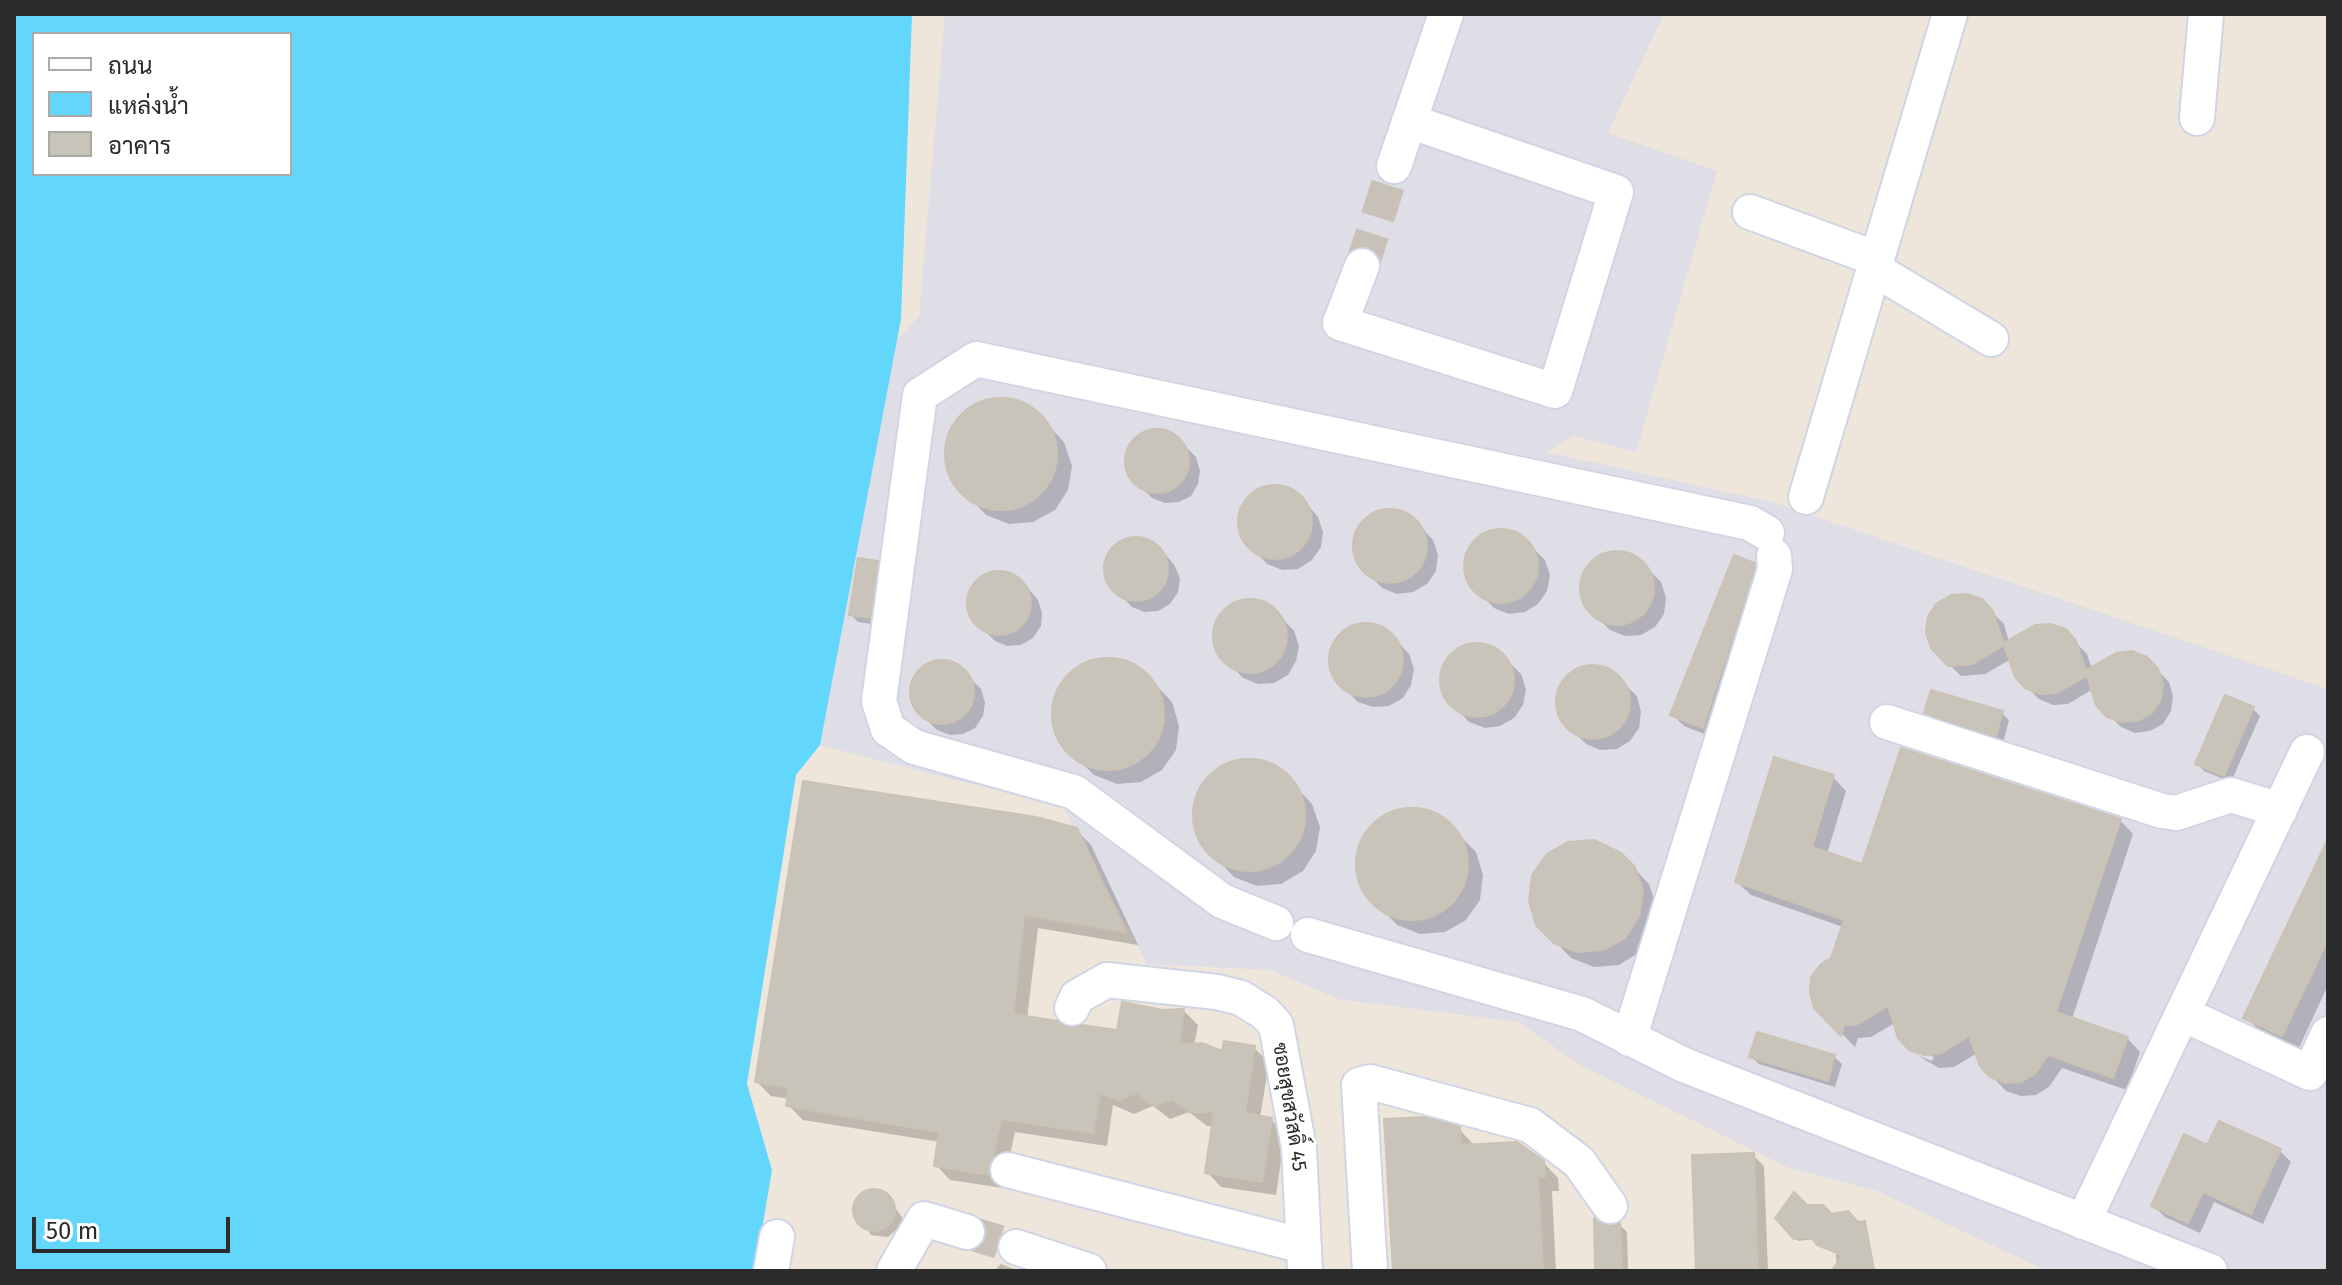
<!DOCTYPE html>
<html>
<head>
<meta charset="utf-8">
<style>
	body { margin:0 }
	#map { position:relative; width:2342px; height:1285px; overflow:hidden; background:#eee6db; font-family:"Fira Sans",Sarabun,sans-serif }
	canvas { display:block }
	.frame { position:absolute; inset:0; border:16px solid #2b2b2b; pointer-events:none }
	.legend { position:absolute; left:32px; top:32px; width:260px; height:144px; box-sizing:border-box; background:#fff; border:2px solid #aaa; margin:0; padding:10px 14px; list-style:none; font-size:24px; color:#2b2b2b }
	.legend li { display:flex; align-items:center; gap:16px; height:40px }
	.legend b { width:40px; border:2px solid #aaa }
	.scale { position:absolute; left:32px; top:1217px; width:198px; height:36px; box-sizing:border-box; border:4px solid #2b2b2b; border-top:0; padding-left:10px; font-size:24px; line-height:28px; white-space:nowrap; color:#2b2b2b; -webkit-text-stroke:6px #fff; paint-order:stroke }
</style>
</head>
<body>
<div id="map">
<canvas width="2342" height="1285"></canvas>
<div class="frame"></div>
<ul class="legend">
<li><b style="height:10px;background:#fff"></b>ถนน</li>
<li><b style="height:22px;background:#63d6fc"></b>แหล่งน้ำ</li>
<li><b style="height:22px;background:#c9c4ba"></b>อาคาร</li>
</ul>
<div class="scale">50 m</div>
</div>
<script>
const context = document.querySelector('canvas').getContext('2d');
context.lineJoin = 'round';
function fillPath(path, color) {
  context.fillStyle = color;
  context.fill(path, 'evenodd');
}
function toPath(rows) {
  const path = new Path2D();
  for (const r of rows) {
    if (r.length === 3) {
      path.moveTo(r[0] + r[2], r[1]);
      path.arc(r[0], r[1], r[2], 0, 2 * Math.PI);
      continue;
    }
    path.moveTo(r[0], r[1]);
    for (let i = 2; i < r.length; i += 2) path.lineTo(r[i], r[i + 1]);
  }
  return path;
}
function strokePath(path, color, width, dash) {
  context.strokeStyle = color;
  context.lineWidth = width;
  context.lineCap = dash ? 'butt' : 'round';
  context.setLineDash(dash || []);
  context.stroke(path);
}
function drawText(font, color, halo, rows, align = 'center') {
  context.font = font + ' "Fira Sans",Sarabun,sans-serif';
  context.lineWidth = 6;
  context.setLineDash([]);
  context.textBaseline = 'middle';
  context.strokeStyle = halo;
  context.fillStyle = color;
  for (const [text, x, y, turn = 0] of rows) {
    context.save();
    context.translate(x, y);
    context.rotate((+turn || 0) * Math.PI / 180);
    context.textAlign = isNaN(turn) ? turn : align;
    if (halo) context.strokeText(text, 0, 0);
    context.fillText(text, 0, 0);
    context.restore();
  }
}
const industrial = toPath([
	[945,14,1664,14,1608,133,1717,171,1636,452,1574,436,1546,452,1772,502,2328,689,2328,1271,2047,1271,1877,1191,1787,1167,1582,1066,1518,1022,1338,999,1271,970,1147,964,1060,802,963,782,820,745,896,341,919,316]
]);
const water = toPath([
	[14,14,912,14,901,319,820,745,796,775,747,1084,772,1170,755,1271,14,1271],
	[34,34,290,34,290,174,34,174]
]);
const shadow = toPath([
	[1008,400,1031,408,1047,424,1064,442,1072,466,1068,490,1055,510,1033,522,1009,524,986,515,954,481,946,458,950,434,963,414,984,402],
	[1161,430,1174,435,1196,457,1200,471,1198,484,1191,496,1179,502,1165,503,1152,498,1130,476,1126,463,1128,449,1136,438,1147,431],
	[1280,487,1295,492,1307,504,1318,517,1323,532,1321,547,1312,560,1298,569,1282,570,1267,564,1244,540,1239,525,1241,509,1250,496,1264,488],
	[1395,510,1410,516,1422,528,1433,540,1438,555,1436,571,1427,584,1413,592,1397,594,1382,588,1359,564,1354,548,1356,533,1365,520,1379,512],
	[1506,530,1521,536,1545,560,1550,575,1547,591,1538,604,1525,612,1509,614,1494,608,1470,584,1466,569,1468,553,1477,540,1490,531],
	[1141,538,1154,543,1166,555,1175,566,1180,579,1178,592,1170,604,1158,611,1144,612,1132,607,1110,585,1105,572,1107,558,1115,547,1127,540],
	[1622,553,1637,559,1650,571,1661,582,1666,598,1664,614,1655,627,1641,635,1625,636,1610,630,1586,606,1581,591,1584,575,1593,562,1607,554],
	[877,563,884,570,877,625,858,622,851,615],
	[1753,565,1765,577,1714,738,1684,726,1673,715],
	[1004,572,1017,577,1029,589,1038,600,1042,613,1041,626,1033,638,1021,645,1007,646,995,641,973,619,968,606,970,592,978,581,990,574],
	[1255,601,1271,607,1283,619,1294,631,1299,646,1296,661,1288,675,1274,683,1258,684,1243,678,1220,654,1215,639,1217,623,1226,610,1240,602],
	[1981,601,2004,624,2009,642,2064,631,2087,654,2092,669,2146,659,2169,682,2173,696,2171,711,2163,724,2150,731,2135,733,2121,727,2098,704,2093,689,2068,704,2053,705,2039,699,2016,676,2011,659,1985,674,1961,676,1949,664],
	[1371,624,1385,630,1398,642,1409,654,1414,669,1411,685,1403,698,1389,706,1373,707,1358,702,1334,678,1330,662,1332,647,1341,634,1354,626],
	[1482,644,1497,650,1521,674,1526,689,1523,705,1514,718,1500,726,1485,728,1469,722,1446,698,1441,683,1443,667,1452,654,1466,646],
	[1116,660,1139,669,1155,684,1172,702,1179,726,1176,750,1162,770,1141,782,1117,784,1094,775,1061,742,1053,718,1057,694,1070,674,1092,662],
	[946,662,959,667,981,689,985,703,983,716,975,728,963,734,950,735,937,730,915,708,911,695,913,681,920,670,932,663],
	[1598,667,1613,673,1637,696,1641,712,1639,728,1630,741,1617,749,1600,750,1586,744,1562,720,1557,705,1560,689,1569,676,1582,668],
	[2253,709,2260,716,2231,782,2204,771,2197,763],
	[1926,712,2002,713,2009,720,2003,742,1933,719],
	[1256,761,1279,770,1295,786,1312,804,1320,827,1316,851,1303,871,1281,884,1257,886,1234,877,1201,843,1194,820,1197,796,1211,775,1232,763],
	[1833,777,1846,791,1827,854,1863,867,2120,820,2133,834,2072,1019,2127,1038,2140,1052,2127,1090,2062,1068,2049,1087,2036,1095,2021,1096,2006,1091,1981,1065,1977,1053,1954,1067,1939,1068,1917,1055,1932,1061,1934,1057,1910,1048,1895,1023,1871,1037,1858,1038,1855,1047,1816,1007,1843,927,1751,895,1737,882],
	[1420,809,1443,818,1458,834,1476,852,1483,875,1480,900,1466,920,1445,932,1420,934,1397,925,1365,892,1357,868,1361,844,1374,824,1395,811],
	[1076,830,1091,845,1138,945,1038,928,1027,1019,1073,1030,1119,1033,1163,1012,1184,1011,1198,1025,1194,1046,1224,1054,1254,1048,1269,1062,1260,1118,1271,1119,1285,1134,1276,1195,1221,1187,1207,1172,1214,1126,1207,1126,1189,1112,1170,1119,1153,1106,1134,1114,1113,1105,1107,1146,1015,1132,1003,1188,950,1180,936,1165,940,1142,803,1120,789,1106,790,1099,771,1096,757,1082],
	[2328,844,2328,985,2298,1050,2261,1032,2246,1017],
	[1636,870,1649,884,1657,908,1640,952,1619,965,1594,967,1571,958,1538,924],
	[1752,1057,1834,1057,1842,1064,1835,1087,1759,1064],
	[1459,1129,1475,1146,1543,1162,1558,1178,1559,1191,1552,1191,1556,1271,1395,1271],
	[2208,1148,2280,1151,2291,1162,2263,1224,2214,1202,2200,1233,2165,1217,2154,1206],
	[1753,1155,1764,1166,1768,1271,1698,1271],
	[868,1192,885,1195,902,1217,901,1226,888,1237,871,1235,855,1212,861,1196],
	[1806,1207,1858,1224,1865,1223,1875,1269,1837,1271,1836,1253,1822,1247,1815,1239,1798,1241,1778,1218],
	[1620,1225,1627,1232,1628,1271,1600,1271,1597,1268,1611,1228],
	[1001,1264,1019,1271,994,1271]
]);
const building = toPath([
	[1001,454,56],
	[1157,461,32],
	[1275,522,37],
	[1390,546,37],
	[1501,566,37],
	[1136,569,32],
	[1617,588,37],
	[1734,555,1754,563,1755,567,1703,728,1670,715,1734,555],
	[858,558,878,561,870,618,849,615,858,558],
	[999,603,32],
	[1967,594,1982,599,1993,611,2004,645,1973,664,1948,666,1931,648,1926,632,1928,616,1937,603,1951,595,1967,594],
	[1250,636,37],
	[1366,660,37],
	[2050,624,2066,629,2076,641,2086,670,2116,653,2132,651,2147,657,2158,669,2163,684,2161,699,2152,713,2138,721,2122,722,2107,717,2096,705,2087,676,2056,693,2041,694,2025,688,2015,677,2003,643,2035,625,2050,624],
	[1477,680,37],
	[1108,714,56],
	[942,692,32],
	[1593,702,37],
	[1931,690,2003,711,1996,736,1924,713,1931,690],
	[2225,695,2254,707,2224,776,2195,764,2225,695],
	[1901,748,2121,819,2056,1012,2128,1037,2113,1078,2048,1055,2035,1074,2021,1082,2006,1083,1990,1077,1980,1066,1969,1036,1940,1054,1924,1055,1909,1050,1898,1038,1888,1006,1856,1025,1844,1025,1841,1036,1814,1008,1810,993,1811,977,1821,964,1831,958,1844,920,1735,882,1774,757,1834,775,1812,847,1862,864,1901,748],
	[1249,815,56],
	[803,781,1036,817,1077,828,1126,932,1024,915,1013,1014,1058,1021,1073,1028,1082,1025,1117,1030,1122,1002,1163,1010,1184,1009,1179,1045,1202,1043,1222,1051,1224,1041,1255,1046,1245,1113,1272,1118,1262,1182,1205,1173,1214,1111,1190,1113,1173,1099,1154,1106,1137,1093,1119,1100,1100,1093,1093,1133,1001,1119,989,1175,934,1166,939,1132,786,1106,789,1088,755,1082,803,781],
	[1412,864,56],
	[2328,839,2328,940,2282,1036,2243,1018,2328,839],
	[1594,840,1621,853,1635,867,1643,891,1639,916,1625,938,1603,950,1577,952,1554,943,1536,925,1529,901,1532,875,1547,854,1568,842,1594,840],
	[1757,1032,1835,1055,1828,1081,1749,1057,1757,1032],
	[1424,1117,1460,1127,1461,1145,1517,1142,1544,1161,1545,1177,1538,1177,1543,1271,1393,1271,1384,1119,1424,1117],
	[2219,1121,2281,1149,2251,1214,2203,1192,2188,1223,2151,1206,2184,1134,2207,1145,2219,1121],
	[1754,1153,1758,1271,1696,1271,1692,1155,1754,1153],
	[874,1210,21],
	[1794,1192,1807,1205,1823,1205,1832,1214,1848,1211,1858,1222,1865,1221,1874,1271,1832,1271,1842,1255,1817,1245,1811,1237,1794,1239,1775,1218,1794,1192],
	[1594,1218,1611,1226,1620,1223,1622,1268,1595,1269,1594,1218]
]);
const minorTunnel = toPath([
	[1362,266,1394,166],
	[967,1232,1016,1247]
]);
const minor = toPath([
	[2197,118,2206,14],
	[1394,166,1446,14],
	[1750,212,1877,259],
	[1362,266,1340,323,1555,391,1616,192,1409,121],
	[1874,269,1991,339],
	[1806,497,1950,14],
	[1887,722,2162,811,2176,813,2231,795,2280,810],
	[1276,923,1222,901,1074,792,914,747,888,729,879,701,920,395,976,359,1750,523,1767,533],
	[1308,935,1582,1014,1684,1065,2210,1271],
	[1072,1008,1077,997,1107,980,1217,992,1241,998,1265,1013,1276,1025,1299,1148,1305,1271],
	[2183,1014,2310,1073,2328,1034],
	[1629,1039,1775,569,1774,556],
	[1008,1170,1304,1246],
	[2083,1222,2307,752],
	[1016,1247,1089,1271],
	[771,1271,777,1237],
	[894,1271,924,1219,967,1232],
	[1370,1271,1359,1085,1370,1082,1530,1125,1579,1162,1610,1206]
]);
const streetNames = [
	["ซอยสุขสวัสดิ์ 45",1289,1107,81]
];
fillPath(industrial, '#dfdde6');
fillPath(water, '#63d6fc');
fillPath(shadow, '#0003');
fillPath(building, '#c9c4ba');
strokePath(building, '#cac2b5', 2);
strokePath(minorTunnel, '#c7c1b8', 34, [34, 17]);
strokePath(minor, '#d0d5e5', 38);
strokePath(minor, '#fff', 34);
drawText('20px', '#2b2b2b', '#fff', streetNames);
</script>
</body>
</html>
